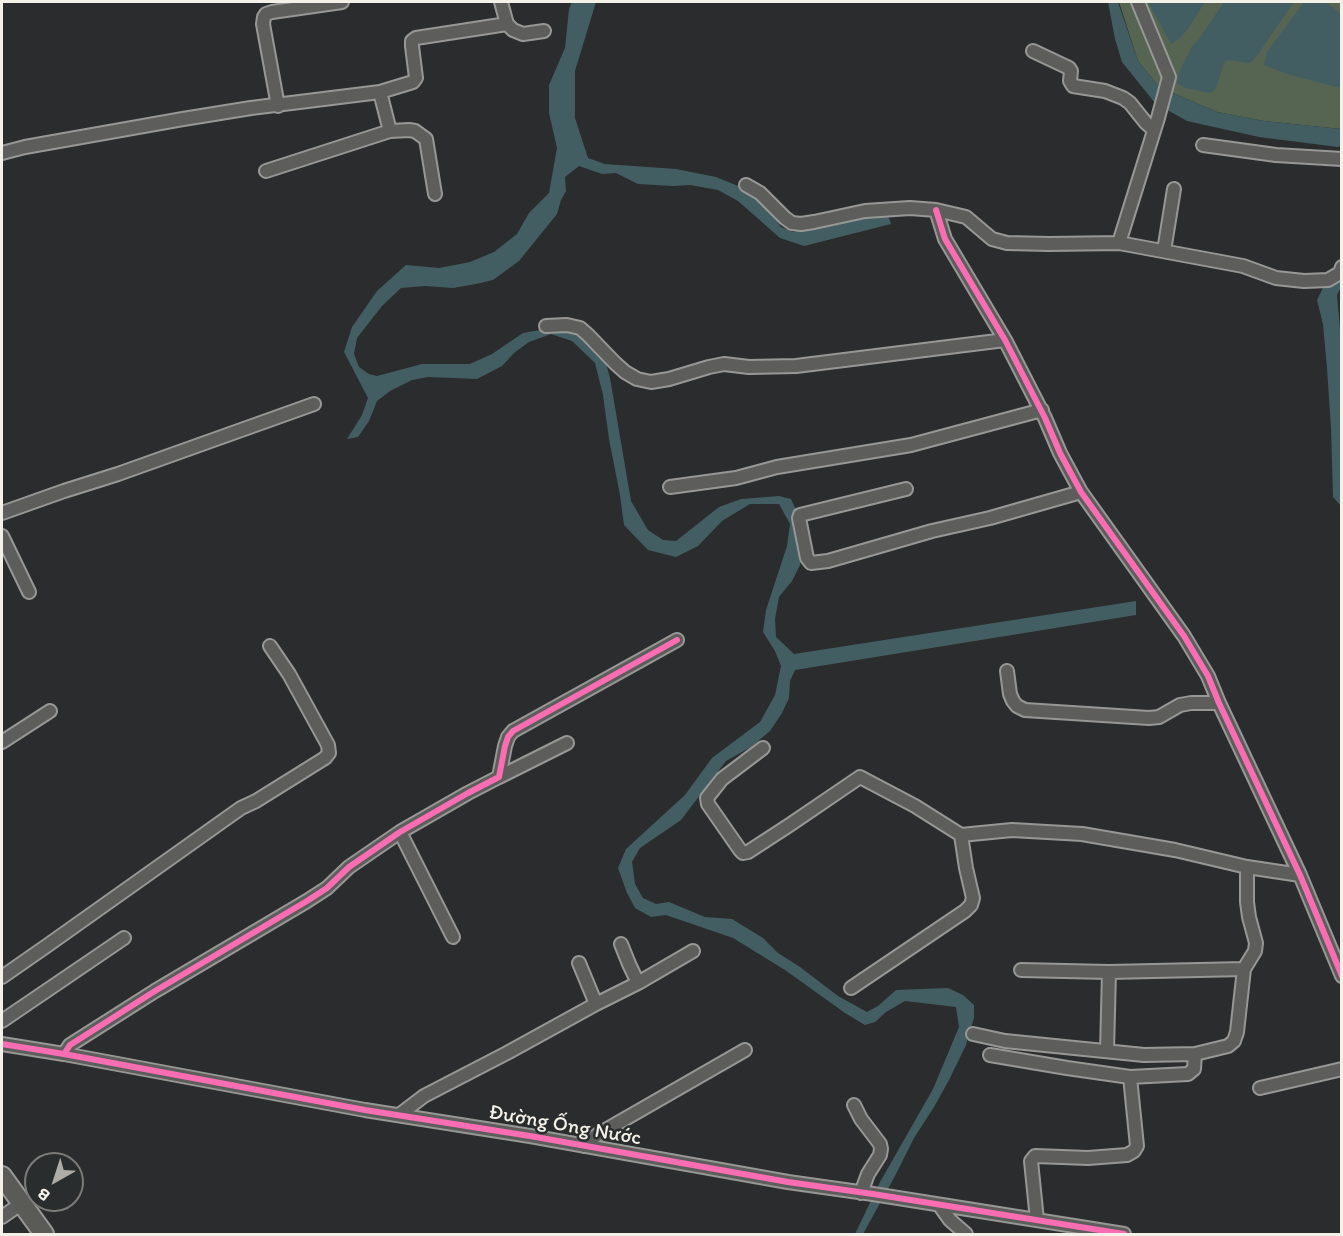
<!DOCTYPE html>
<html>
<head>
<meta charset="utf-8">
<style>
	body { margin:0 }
	#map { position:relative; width:1343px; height:1236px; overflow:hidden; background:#2b2c2d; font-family:Itim,sans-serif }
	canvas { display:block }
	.frame { position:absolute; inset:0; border:3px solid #f4f1e8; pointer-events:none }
	.north { position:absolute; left:24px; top:1152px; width:60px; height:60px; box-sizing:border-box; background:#2a2d2e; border:2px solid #7b7b78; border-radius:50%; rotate:219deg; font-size:16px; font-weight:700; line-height:24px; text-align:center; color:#f4f1e8 }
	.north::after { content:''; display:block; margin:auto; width:21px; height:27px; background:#aeaca7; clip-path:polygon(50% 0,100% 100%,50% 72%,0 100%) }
</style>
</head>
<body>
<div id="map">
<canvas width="1343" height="1236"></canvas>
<div class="frame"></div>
<div class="north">B</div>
</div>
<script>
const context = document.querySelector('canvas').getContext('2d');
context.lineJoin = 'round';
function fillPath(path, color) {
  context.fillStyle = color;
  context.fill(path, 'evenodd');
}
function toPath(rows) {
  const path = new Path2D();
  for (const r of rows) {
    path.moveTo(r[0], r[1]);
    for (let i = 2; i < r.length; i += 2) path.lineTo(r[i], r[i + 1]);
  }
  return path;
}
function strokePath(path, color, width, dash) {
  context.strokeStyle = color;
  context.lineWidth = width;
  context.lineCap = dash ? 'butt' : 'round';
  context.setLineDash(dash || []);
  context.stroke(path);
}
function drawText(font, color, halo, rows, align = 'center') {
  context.font = font + ' Itim,sans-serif';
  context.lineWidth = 5;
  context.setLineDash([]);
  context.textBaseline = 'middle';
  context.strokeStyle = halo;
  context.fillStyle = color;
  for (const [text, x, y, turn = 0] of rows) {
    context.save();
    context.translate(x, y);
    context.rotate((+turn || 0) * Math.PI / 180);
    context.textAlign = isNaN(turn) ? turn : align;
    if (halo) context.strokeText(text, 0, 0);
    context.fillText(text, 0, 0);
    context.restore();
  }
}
const green = toPath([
	[1119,2,1341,2,1341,129,1264,121,1217,112,1159,87,1138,61]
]);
const water = toPath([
	[572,2,596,2,575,71,575,118,588,158,605,164,676,169,716,177,748,190,769,211,781,227,793,232,848,221,888,215,891,224,804,246,780,238,738,201,718,190,690,185,673,186,638,184,616,173,602,174,579,166,565,177,566,191,561,200,557,214,519,261,493,280,476,284,453,288,425,286,401,288,382,306,357,338,354,354,359,367,369,374,377,376,422,364,470,364,492,354,523,333,552,328,579,332,604,356,610,378,631,501,648,530,663,540,676,541,719,507,741,499,779,496,791,499,797,512,801,550,800,565,792,581,779,597,775,619,776,637,794,654,1136,601,1136,615,795,670,790,681,789,698,782,713,770,731,751,747,726,761,681,820,640,848,632,862,635,884,643,898,656,904,669,902,705,917,732,919,763,938,778,953,800,967,838,996,867,1012,878,1006,896,990,948,988,963,995,974,1005,974,1018,966,1045,949,1080,934,1107,914,1138,895,1176,863,1234,855,1234,880,1182,933,1089,959,1027,956,1007,905,1001,886,1012,875,1022,865,1025,845,1013,785,970,733,938,666,915,651,917,635,908,627,893,618,868,626,849,685,795,712,758,760,722,775,695,781,666,775,651,763,632,766,610,787,546,790,524,779,504,750,504,722,521,698,546,676,557,648,550,624,525,620,495,609,439,603,395,595,363,572,341,551,334,529,342,514,353,502,366,477,379,428,377,412,380,390,391,377,401,369,421,358,437,347,439,362,415,368,398,344,352,352,327,377,291,406,265,439,268,470,262,494,252,517,234,529,213,549,193,557,148,549,113,549,85,565,48,569,9],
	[1108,2,1118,2,1138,61,1159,87,1217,112,1264,121,1341,129,1341,146,1338,147,1259,137,1187,121,1155,103,1122,62,1115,39],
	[1148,2,1205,2,1188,29,1179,39,1171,44],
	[1224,2,1294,2,1256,57,1250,63,1226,60,1223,65,1219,80,1215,90,1210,93,1185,88,1177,83,1179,72,1192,46,1199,39],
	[1304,2,1326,2,1341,14,1341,88,1290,75,1264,65,1267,52],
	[1341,278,1341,287,1337,295,1342,353,1341,506,1333,497,1331,428,1327,368,1323,324,1317,300,1324,286]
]);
const street = toPath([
	[507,24,513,30,523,34,544,31],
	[1033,51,1069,68,1071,71,1070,81,1073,86,1105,91,1123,98,1130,103,1146,123,1154,130],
	[380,92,390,131,409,130,415,131,426,139,435,194],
	[278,106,263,24,264,17,266,14,272,12,342,2],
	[1203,145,1276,155,1342,159],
	[2,153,25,147,183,119,251,108,380,92,413,82,416,78,412,46,412,41,416,38,507,24,501,2],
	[266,171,390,131],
	[746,185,760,193,785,218,792,223,801,224,814,222,865,211,910,208,936,210,966,217,992,239,1007,243,1049,244,1119,243,1243,266,1276,278,1304,281,1328,280,1340,273,1342,267],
	[936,210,945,239,1005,340,1045,418,1060,453,1081,492,1184,636,1208,676,1219,703,1300,875,1342,976],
	[1119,243,1158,118,1169,77,1138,2],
	[1164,251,1174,189],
	[546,326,567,325,580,328,588,335,615,363,625,372,637,379,651,382,669,379,709,367,724,364,749,367,796,366,1005,340],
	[670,487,736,478,777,467,911,445,1042,410],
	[906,489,800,515,799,518,807,558,811,563,828,561,932,531,990,518,1081,492],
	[2,513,64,491,118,474,314,404],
	[2,536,29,592],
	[1007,671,1010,694,1013,701,1017,706,1025,710,1149,718,1159,717,1180,705,1191,703,1219,703],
	[2,742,50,711],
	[763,748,722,779,707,798,708,804,740,850,743,853,748,852,791,824,860,777,915,806,961,835,1012,830,1082,834,1175,850,1247,867,1300,875],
	[499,777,567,743],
	[400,832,453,937],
	[1244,969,1255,951,1256,943,1249,917,1247,902,1247,867],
	[1021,970,1109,972],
	[2,977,48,945,241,808,256,801,325,758,329,753,328,745,289,674,270,646],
	[638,983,693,951],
	[851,988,965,911,971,905,973,898,966,868,961,835],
	[596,1004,638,983,629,964,621,944],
	[2,1021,124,938],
	[973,1034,1005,1041,1144,1055,1195,1054,1194,1069,1188,1074,1130,1077],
	[2,1044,64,1054,365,1110,530,1136,788,1182,873,1194,1124,1234],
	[1107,1051,1109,972,1244,969,1237,1032,1234,1041,1228,1046,1195,1054],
	[64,1054,70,1045,155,991,307,901,327,888,349,867,400,832,468,793,499,777,505,746,508,737,513,731,677,640],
	[990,1055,1067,1068,1130,1077,1137,1146,1134,1151,1127,1155,1088,1158,1035,1156,1031,1161,1037,1220],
	[1260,1088,1342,1069],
	[854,1105,861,1119,880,1144,881,1149,880,1155,868,1174,861,1193],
	[399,1115,424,1096,507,1053,596,1004,579,963],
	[584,1146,597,1135,745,1050],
	[940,1206,950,1220,966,1234],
	[2,1217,22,1203]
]);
const primary = toPath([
	[2,1176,44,1234]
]);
const cycleway = toPath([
	[936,210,945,239,1005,340,1045,418,1060,453,1081,492,1184,636,1208,676,1219,703,1300,875,1342,976],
	[2,1044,64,1054,365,1110,530,1136,788,1182,873,1194,1124,1234],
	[64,1054,70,1045,155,991,307,901,327,888,349,867,400,832,468,793,499,777,505,746,508,737,513,731,677,640]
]);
const streetNames = [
	["Đường Ống Nước",565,1126,10]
];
fillPath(green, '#566552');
fillPath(water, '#435e62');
strokePath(street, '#979796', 16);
strokePath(primary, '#979796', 22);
strokePath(street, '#5d5d5c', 12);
strokePath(primary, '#5a5b57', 18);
strokePath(cycleway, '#f96db3', 6);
drawText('21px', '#f4f1e8', '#2a2d2e', streetNames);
</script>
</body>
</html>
